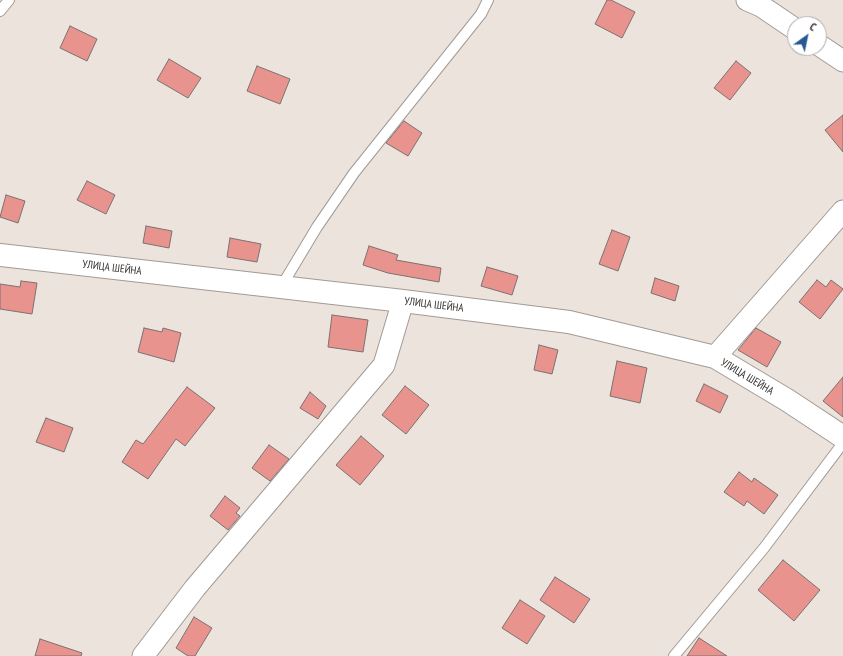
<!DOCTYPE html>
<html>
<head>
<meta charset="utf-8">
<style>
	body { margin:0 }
	#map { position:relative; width:843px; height:656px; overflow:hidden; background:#ece3dd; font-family:"PT Sans Narrow",sans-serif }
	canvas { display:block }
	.north { position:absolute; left:787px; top:16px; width:40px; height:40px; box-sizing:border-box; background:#fff; border:1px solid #aeadac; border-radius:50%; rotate:33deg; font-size:11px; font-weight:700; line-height:16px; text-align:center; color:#35312f }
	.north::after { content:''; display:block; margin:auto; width:14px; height:18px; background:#255992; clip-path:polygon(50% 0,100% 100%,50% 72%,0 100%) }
</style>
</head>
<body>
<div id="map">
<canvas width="843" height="656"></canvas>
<div class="north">С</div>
</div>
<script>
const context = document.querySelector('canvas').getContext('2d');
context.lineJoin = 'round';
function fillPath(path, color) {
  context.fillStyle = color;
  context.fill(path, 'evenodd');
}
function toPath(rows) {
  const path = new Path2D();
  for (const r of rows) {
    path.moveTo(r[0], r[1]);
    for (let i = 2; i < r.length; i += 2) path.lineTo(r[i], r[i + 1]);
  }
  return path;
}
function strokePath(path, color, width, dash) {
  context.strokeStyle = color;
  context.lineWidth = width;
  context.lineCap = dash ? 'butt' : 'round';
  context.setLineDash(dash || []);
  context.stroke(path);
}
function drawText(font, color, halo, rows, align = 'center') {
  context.font = font + ' "PT Sans Narrow",sans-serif';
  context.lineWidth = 3;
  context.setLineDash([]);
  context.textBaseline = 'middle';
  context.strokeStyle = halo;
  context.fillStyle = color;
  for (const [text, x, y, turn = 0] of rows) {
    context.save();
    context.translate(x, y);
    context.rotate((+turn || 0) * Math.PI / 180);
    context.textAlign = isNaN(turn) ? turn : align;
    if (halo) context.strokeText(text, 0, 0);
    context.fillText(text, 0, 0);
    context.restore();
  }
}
const building = toPath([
	[607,0,611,0,635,12,622,38,595,24,607,0],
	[70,26,97,39,87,61,60,48,70,26],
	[169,59,201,78,188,98,157,80,169,59],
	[736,61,751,73,730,100,714,88,736,61],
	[257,66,290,79,280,104,247,91,257,66],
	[843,115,843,152,825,130,843,115],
	[404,121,422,133,408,156,386,143,404,121],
	[87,181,115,195,106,214,77,200,87,181],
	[6,195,25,201,18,223,0,217,6,195],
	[146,226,172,231,169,248,143,243,146,226],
	[612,230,630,237,618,271,599,264,612,230],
	[230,238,261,244,257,262,227,257,230,238],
	[369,246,398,255,396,260,441,268,439,282,388,273,363,265,369,246],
	[487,267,518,276,512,295,481,286,487,267],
	[655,278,679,286,675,301,651,293,655,278],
	[817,280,826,287,831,280,843,289,820,319,799,302,817,280],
	[21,281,37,283,32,314,0,309,0,284,20,287,21,281],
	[332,315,368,320,363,352,328,347,332,315],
	[144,328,162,332,163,328,181,333,174,362,138,352,144,328],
	[756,328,781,342,767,367,738,350,756,328],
	[539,345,558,350,552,374,534,370,539,345],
	[617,361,647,368,640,403,610,396,617,361],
	[843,377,843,417,823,401,843,377],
	[704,384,728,396,720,413,696,401,704,384],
	[405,386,429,405,406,434,382,415,405,386],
	[187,387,215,408,185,446,176,439,148,479,122,462,136,440,143,444,187,387],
	[310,392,326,406,318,419,300,408,310,392],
	[46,418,73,428,64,452,36,442,46,418],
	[361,436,384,456,360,485,336,465,361,436],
	[269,445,289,459,270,481,252,468,269,445],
	[739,472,752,482,754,478,778,495,764,514,747,501,744,506,724,492,739,472],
	[225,496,240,508,236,513,240,516,228,530,210,516,225,496],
	[783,560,820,590,794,621,758,590,783,560],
	[555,577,590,599,574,623,540,600,555,577],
	[520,600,545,616,527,644,502,628,520,600],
	[194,617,212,628,195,656,188,656,176,648,194,617],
	[699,638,727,656,687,656,699,638],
	[40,639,82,653,81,656,35,656,40,639]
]);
const service = toPath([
	[0,11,9,0],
	[281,287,317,227,354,173,481,14,488,0],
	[674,656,764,548,843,443]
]);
const minor = toPath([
	[747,0,761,6,795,29],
	[819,45,843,61],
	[715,357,843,211],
	[143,656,195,588,384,365,403,301]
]);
const tertiary = toPath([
	[0,255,403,301,569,322,715,357,787,400,843,437]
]);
const streetNames = [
	["УЛИЦА ШЕЙНА",112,268,7],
	["УЛИЦА ШЕЙНА",434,305,7],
	["УЛИЦА ШЕЙНА",747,377,31]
];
fillPath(building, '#e8938e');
strokePath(building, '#7b7170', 1);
strokePath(service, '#a29a95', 12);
strokePath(minor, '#a29a95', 23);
strokePath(tertiary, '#a29a95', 24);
strokePath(service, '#fff', 10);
strokePath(minor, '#fff', 21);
strokePath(tertiary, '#fff', 22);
drawText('11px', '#35312f', '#fff', streetNames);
</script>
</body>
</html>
